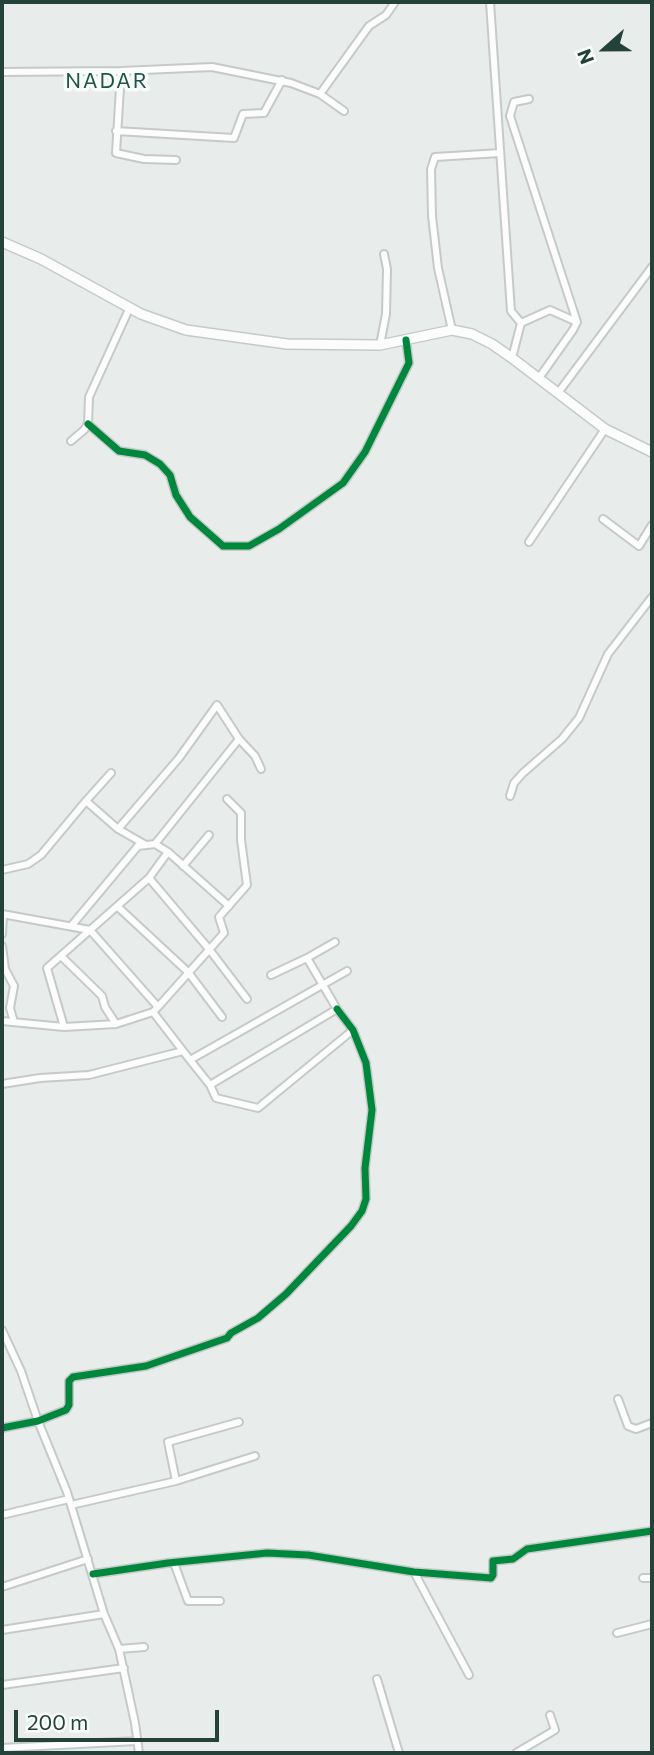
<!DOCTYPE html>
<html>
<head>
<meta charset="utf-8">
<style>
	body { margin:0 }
	#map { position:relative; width:654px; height:1755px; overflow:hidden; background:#e8edeb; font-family:Commissioner,sans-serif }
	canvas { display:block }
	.frame { position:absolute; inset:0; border:4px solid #24423a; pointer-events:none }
	.north { position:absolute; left:570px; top:14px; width:70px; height:70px; -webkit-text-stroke:5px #f7fbf9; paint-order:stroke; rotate:249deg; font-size:19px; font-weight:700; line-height:28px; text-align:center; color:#24423a }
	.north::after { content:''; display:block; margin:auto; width:24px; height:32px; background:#24423a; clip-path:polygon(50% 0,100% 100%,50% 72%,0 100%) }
	.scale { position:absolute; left:14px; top:1710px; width:205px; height:32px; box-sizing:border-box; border:4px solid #24423a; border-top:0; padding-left:9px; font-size:21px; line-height:24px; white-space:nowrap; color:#24423a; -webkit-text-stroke:5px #f7fbf9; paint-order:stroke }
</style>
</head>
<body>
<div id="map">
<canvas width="654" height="1755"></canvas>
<div class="frame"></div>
<div class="north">N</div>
<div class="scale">200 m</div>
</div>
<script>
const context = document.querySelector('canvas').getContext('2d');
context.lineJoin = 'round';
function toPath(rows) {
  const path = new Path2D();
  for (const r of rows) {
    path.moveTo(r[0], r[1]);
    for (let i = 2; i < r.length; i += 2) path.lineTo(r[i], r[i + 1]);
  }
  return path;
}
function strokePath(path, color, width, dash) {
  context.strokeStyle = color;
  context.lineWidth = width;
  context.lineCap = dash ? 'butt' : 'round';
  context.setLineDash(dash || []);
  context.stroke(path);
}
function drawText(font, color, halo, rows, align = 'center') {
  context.font = font + ' Commissioner,sans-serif';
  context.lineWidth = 7;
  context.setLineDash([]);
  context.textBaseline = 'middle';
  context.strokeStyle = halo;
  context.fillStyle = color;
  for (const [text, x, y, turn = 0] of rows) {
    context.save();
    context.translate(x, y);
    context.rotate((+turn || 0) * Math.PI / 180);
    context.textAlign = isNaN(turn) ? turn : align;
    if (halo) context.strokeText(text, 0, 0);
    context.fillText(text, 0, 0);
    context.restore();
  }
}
const street = toPath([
	[490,2,511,311,521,323,512,358],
	[121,71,116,153,144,159,176,160],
	[2,72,121,71,212,67,291,83,320,94,344,111],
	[320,94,369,26,386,15,395,2],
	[529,99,514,102,510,116,577,322,573,330,539,378],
	[116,131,234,138,243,114,264,113,282,80],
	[521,323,550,310,577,322],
	[452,330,438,268,432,216,431,169,435,157,500,153],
	[380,345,386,314,387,269,384,254],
	[558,393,652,267],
	[88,424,119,451,145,455,160,464,170,475,176,495,190,517,223,546,249,546,279,529,343,483,365,452,409,363,406,340],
	[71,441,84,430,88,424,89,397,130,307],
	[603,519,639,546,652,525],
	[529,542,605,429],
	[510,796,514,783,523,773,562,739,579,718,608,654,652,597],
	[86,801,111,773],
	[118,829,146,845],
	[168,852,229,906],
	[183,866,209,835],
	[2,870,28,864,41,855,86,801,118,829,179,758,217,705,239,739,255,756,261,769],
	[149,878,209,949,247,999],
	[118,907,188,972,222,1017],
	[2,914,90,930,158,1007],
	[72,925,138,846,155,844],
	[2,934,3,914],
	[2,946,5,969,14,986,10,1008,14,1022],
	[61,956,102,996,105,1007,116,1024],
	[307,958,335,942],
	[153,1012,190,1060,347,971],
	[2,1021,64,1027,116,1024,153,1012,158,1007,224,933,219,917,247,885,241,840,241,813,227,799],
	[64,1027,47,968,149,878,168,852,155,844,239,739],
	[190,1060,210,1085,337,1009,307,958,271,975],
	[2,1084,40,1078,89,1075,183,1051],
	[210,1085,216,1098,258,1108,353,1030],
	[2,1330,21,1371,38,1421,67,1492,104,1614,119,1649,135,1723,139,1753],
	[618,1399,628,1426,636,1429,652,1423],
	[2,1428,38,1421,66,1410,69,1405,69,1381,73,1377,146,1366,227,1338,231,1333,258,1318,286,1294,351,1226,362,1211,366,1199,365,1168,372,1110,366,1063,353,1030,337,1009],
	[176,1481,255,1456],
	[71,1505,176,1481,168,1442,239,1422],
	[2,1515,69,1499],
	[174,1563,188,1601,220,1601],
	[414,1572,469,1675],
	[93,1574,168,1563,267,1553,308,1555,414,1572,491,1578,493,1575,493,1561,513,1559,527,1549,652,1531],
	[643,1578,652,1578],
	[2,1587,88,1559],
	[2,1630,104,1614],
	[617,1633,652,1624],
	[119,1649,144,1647],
	[377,1679,399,1753],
	[2,1685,124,1668],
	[2,1748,137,1741],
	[516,1753,555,1730,550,1715]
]);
const secondary = toPath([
	[2,242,41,259,141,314,186,330,287,344,380,345,452,330,472,334,492,344,512,358,605,429,652,452]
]);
const cycleway = toPath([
	[88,424,119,451,145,455,160,464,170,475,176,495,190,517,223,546,249,546,279,529,343,483,365,452,409,363,406,340],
	[2,1428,38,1421,66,1410,69,1405,69,1381,73,1377,146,1366,227,1338,231,1333,258,1318,286,1294,351,1226,362,1211,366,1199,365,1168,372,1110,366,1063,353,1030,337,1009],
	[93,1574,168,1563,267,1553,308,1555,414,1572,491,1578,493,1575,493,1561,513,1559,527,1549,652,1531]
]);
const quarterNames = [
	["NADAR",107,81]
];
strokePath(street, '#c5cac8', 10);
strokePath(secondary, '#c3cbc8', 12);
strokePath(street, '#fcfcfc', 6);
strokePath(secondary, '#fcfcfc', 9);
strokePath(cycleway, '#00873e', 7);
context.letterSpacing = '2px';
drawText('21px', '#1f5548', '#f7fbf9', quarterNames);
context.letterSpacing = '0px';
</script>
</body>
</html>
